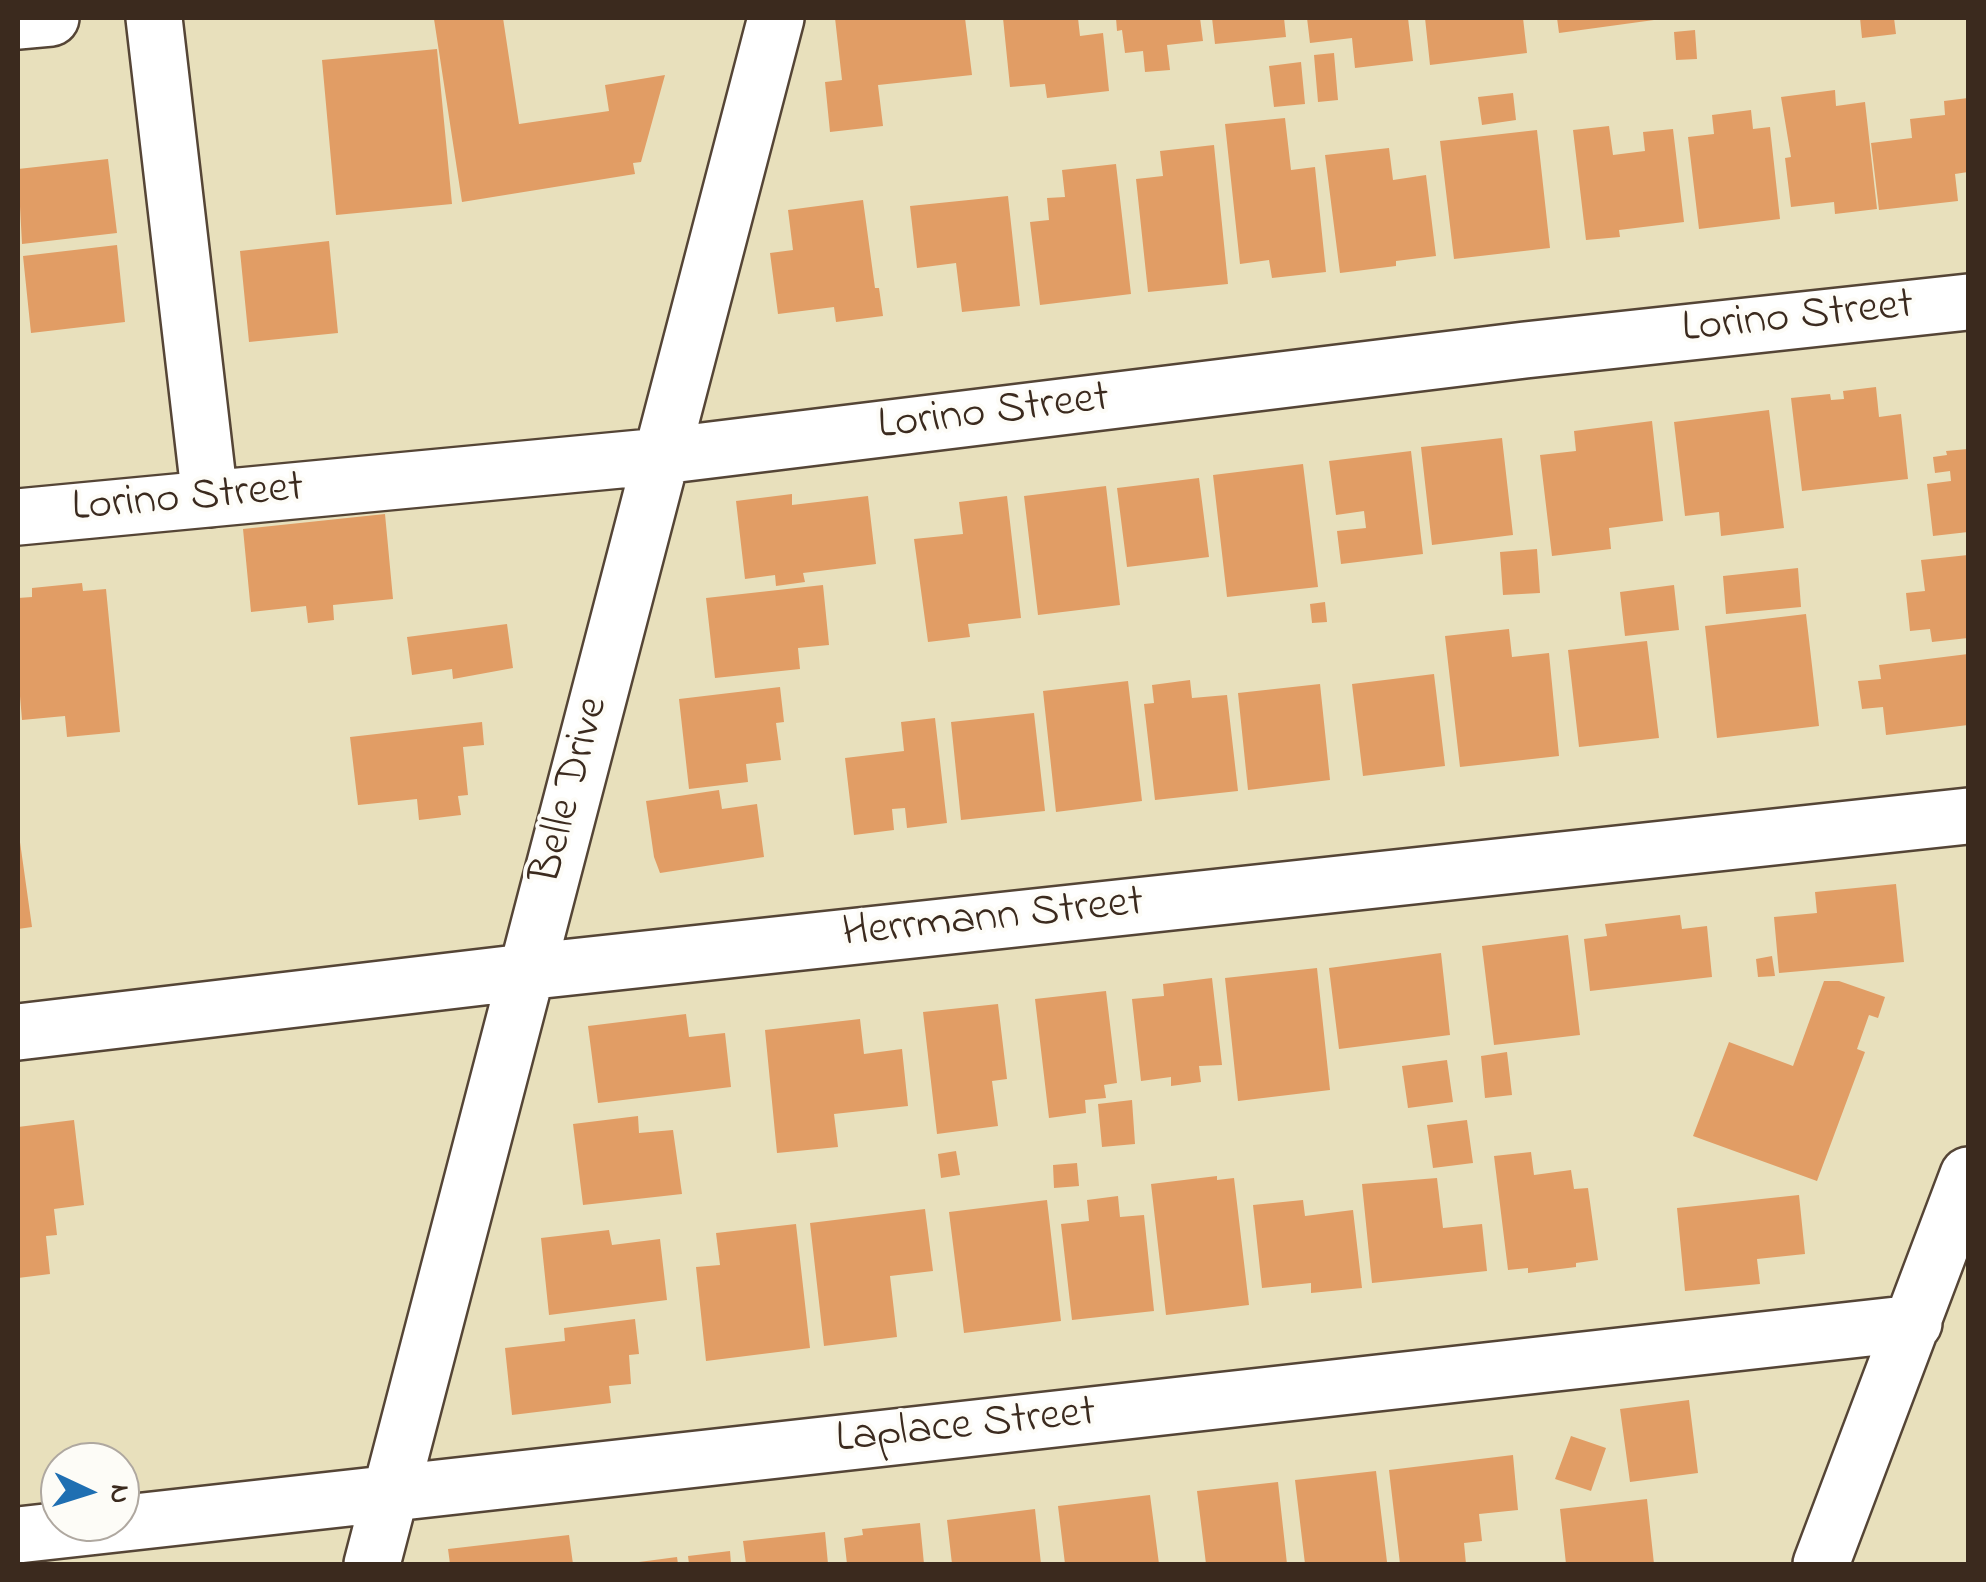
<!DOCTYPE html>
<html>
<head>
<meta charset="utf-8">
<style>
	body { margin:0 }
	#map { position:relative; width:1986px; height:1582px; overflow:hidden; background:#e8e0bc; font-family:"Indie Flower",sans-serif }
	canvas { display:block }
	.frame { position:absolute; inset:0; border:20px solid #3b2a1e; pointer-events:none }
	.north { position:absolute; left:40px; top:1442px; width:100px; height:100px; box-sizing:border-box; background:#fdfcf7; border:2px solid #afa8a0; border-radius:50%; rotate:94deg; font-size:28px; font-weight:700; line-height:40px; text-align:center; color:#3b2a1e }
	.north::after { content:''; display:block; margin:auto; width:35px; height:45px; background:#1f6fb2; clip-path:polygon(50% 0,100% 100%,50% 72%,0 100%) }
</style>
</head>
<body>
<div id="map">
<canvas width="1986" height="1582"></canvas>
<div class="frame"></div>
<div class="north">N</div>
</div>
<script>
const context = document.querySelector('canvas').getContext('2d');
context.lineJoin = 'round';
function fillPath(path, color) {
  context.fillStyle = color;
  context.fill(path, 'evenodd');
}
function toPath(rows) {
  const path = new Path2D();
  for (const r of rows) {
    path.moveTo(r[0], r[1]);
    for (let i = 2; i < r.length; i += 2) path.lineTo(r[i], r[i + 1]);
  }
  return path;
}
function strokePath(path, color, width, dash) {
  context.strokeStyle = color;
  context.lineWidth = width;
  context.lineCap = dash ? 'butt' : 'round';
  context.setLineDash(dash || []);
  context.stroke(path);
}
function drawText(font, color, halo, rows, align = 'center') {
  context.font = font + ' "Indie Flower",sans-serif';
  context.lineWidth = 8;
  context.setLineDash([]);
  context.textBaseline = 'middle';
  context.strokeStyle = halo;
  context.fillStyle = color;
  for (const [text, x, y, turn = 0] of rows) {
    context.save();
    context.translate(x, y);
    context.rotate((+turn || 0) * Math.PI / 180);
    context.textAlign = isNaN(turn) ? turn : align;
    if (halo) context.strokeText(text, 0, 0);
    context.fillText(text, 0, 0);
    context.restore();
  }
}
const building = toPath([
	[445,18,503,18,519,124,609,111,605,85,665,75,641,162,633,163,635,174,462,202,434,19],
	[835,18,965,18,972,75,878,85,883,126,830,132,825,82,842,80],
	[1003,18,1078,18,1080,36,1103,33,1109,91,1047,98,1045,84,1010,87],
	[1116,18,1200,18,1203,41,1167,45,1170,70,1145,72,1143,51,1125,53,1122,30,1117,31],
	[1212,18,1284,18,1286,37,1215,44],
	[1307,18,1408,18,1413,61,1355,68,1352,38,1310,43],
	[1425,18,1523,18,1527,53,1430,65],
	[1557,18,1654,18,1654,20,1559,33],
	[1860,18,1894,18,1896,34,1862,38],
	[1695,30,1697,59,1676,60,1674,32],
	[437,49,452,204,336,215,322,60],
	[1334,53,1338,100,1318,102,1314,55],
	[1301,62,1305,104,1274,107,1269,66],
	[1835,90,1836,106,1865,102,1877,209,1835,214,1834,202,1791,207,1785,158,1791,157,1781,97],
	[1513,93,1516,120,1482,125,1478,97],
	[1968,98,1968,172,1955,174,1958,201,1879,210,1871,143,1912,138,1910,119,1945,115,1944,101],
	[1751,110,1753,129,1770,127,1780,219,1699,229,1688,137,1714,134,1712,115],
	[1285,118,1291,170,1315,167,1326,272,1272,278,1269,260,1240,264,1225,124],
	[1609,126,1613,155,1645,151,1643,132,1673,129,1684,222,1619,230,1620,237,1586,240,1573,130],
	[1537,130,1550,248,1454,259,1440,141],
	[1214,145,1228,284,1148,292,1136,179,1163,176,1160,151],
	[1389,148,1393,180,1426,175,1436,256,1396,261,1396,266,1340,273,1325,155],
	[108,159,117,233,22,244,18,169],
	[1116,164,1131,294,1040,305,1030,222,1049,220,1047,198,1065,197,1062,170],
	[1008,196,1020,306,962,312,956,263,917,268,910,206],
	[863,200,875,288,879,288,883,316,836,322,834,307,778,314,770,253,793,250,788,210],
	[329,241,338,333,249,342,240,251],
	[117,245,125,322,31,333,23,256],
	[1876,387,1879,417,1901,414,1908,479,1802,491,1791,398,1830,394,1831,400,1844,399,1843,391],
	[1769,410,1784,528,1721,536,1719,512,1685,516,1674,422],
	[1652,421,1663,521,1609,528,1611,549,1552,556,1540,455,1576,451,1574,431],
	[1502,438,1513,535,1432,545,1421,447],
	[1968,449,1968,532,1933,536,1927,484,1951,481,1950,471,1935,473,1933,457,1947,455,1946,451],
	[1411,451,1423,554,1341,564,1337,531,1366,528,1364,511,1336,515,1329,461],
	[1303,464,1318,587,1227,597,1213,475],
	[1199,478,1209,557,1127,567,1117,488],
	[1106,486,1120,605,1038,615,1024,496],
	[792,494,792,505,868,496,876,564,803,573,805,582,776,586,775,575,745,579,736,501],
	[1007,496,1021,618,968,624,970,637,928,642,914,539,963,534,959,502],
	[385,514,393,599,333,605,334,620,308,623,306,606,251,612,243,529],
	[1537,549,1540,593,1503,595,1500,552],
	[1968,555,1968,638,1932,642,1930,629,1910,631,1906,593,1925,591,1921,560],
	[1798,568,1801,607,1726,614,1723,576],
	[82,583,83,591,106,589,120,732,67,737,65,716,22,720,18,672,18,598,32,597,32,588],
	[823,585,829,645,798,648,800,669,715,678,706,598],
	[1674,585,1679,630,1625,636,1620,592],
	[1325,602,1327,622,1312,623,1310,604],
	[1806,614,1819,726,1717,738,1705,626],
	[507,624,513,668,453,679,452,669,412,675,407,637],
	[1509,629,1512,657,1549,653,1559,756,1460,767,1445,636],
	[1647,641,1659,738,1579,747,1568,650],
	[1968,654,1968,725,1886,735,1883,707,1862,709,1858,681,1881,679,1879,665],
	[1434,674,1445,766,1363,776,1352,684],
	[1190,680,1192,698,1227,695,1238,791,1155,800,1144,704,1154,703,1152,685],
	[1128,681,1142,801,1056,812,1043,691],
	[1320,684,1330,780,1248,790,1238,693],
	[780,687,784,722,776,723,781,760,746,764,748,782,689,789,679,699],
	[1034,713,1045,811,961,820,951,722],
	[935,718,947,823,907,828,905,808,892,809,894,830,854,835,845,758,904,751,901,722],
	[482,722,484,745,463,747,468,795,458,796,461,815,419,820,417,799,358,805,350,737],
	[719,790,722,809,757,804,764,857,660,873,654,857,646,801],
	[18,828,32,927,18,929],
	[1896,884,1904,962,1779,973,1774,917,1817,913,1815,892],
	[1680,915,1682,929,1707,926,1712,977,1590,991,1584,939,1607,936,1605,924],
	[1568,935,1580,1035,1494,1045,1482,946],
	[1441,953,1450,1035,1339,1049,1329,968],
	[1772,956,1775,976,1758,977,1756,959],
	[1317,968,1330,1090,1238,1101,1225,978],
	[1212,978,1222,1065,1199,1066,1201,1082,1171,1086,1171,1077,1141,1081,1132,999,1164,996,1163,984],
	[1824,981,1839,981,1885,997,1878,1018,1869,1015,1857,1049,1865,1052,1817,1181,1693,1136,1729,1042,1793,1066],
	[1106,991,1117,1083,1104,1085,1106,1098,1085,1100,1086,1113,1049,1118,1035,999],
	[998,1004,1007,1079,992,1081,998,1126,937,1134,923,1012],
	[686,1014,689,1037,725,1033,731,1087,598,1103,588,1026],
	[860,1019,864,1054,902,1049,908,1106,834,1114,838,1147,777,1153,765,1030],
	[1507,1052,1512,1095,1485,1098,1481,1056],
	[1447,1060,1453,1102,1408,1108,1402,1066],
	[1132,1100,1135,1144,1102,1147,1098,1104],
	[638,1116,639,1133,673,1130,682,1194,583,1205,573,1124],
	[74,1120,84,1205,54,1209,57,1235,46,1236,50,1274,18,1278,18,1127],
	[1467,1120,1473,1163,1433,1168,1427,1125],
	[956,1151,960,1175,941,1178,938,1154],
	[1531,1152,1534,1175,1571,1170,1574,1189,1588,1188,1598,1260,1576,1263,1576,1267,1528,1273,1528,1268,1508,1270,1494,1156],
	[1077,1163,1079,1186,1054,1188,1053,1165],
	[1217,1176,1217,1180,1234,1178,1249,1305,1166,1315,1151,1184],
	[1437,1178,1443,1228,1482,1224,1487,1271,1372,1283,1362,1184],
	[1799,1195,1805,1254,1757,1259,1760,1284,1685,1291,1677,1208],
	[1118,1196,1120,1217,1144,1215,1154,1311,1072,1320,1061,1224,1089,1221,1087,1200],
	[1047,1200,1061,1321,964,1333,949,1212],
	[1303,1200,1305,1216,1353,1210,1362,1288,1311,1293,1311,1283,1262,1288,1253,1205],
	[925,1209,933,1271,890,1276,897,1337,824,1346,810,1223],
	[796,1224,810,1348,706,1361,696,1267,720,1265,716,1233],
	[609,1230,612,1245,660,1239,667,1300,549,1315,541,1238],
	[635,1319,639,1354,629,1355,631,1384,609,1386,611,1403,512,1415,505,1348,565,1341,564,1328],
	[1689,1400,1698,1473,1630,1482,1620,1409],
	[1571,1436,1606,1448,1591,1491,1555,1479],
	[1513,1455,1518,1510,1479,1514,1482,1541,1464,1543,1466,1564,1400,1564,1389,1470],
	[1376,1471,1387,1562,1305,1564,1295,1480],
	[1278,1482,1287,1564,1206,1564,1197,1491],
	[1150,1495,1159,1564,1065,1564,1058,1506],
	[1647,1499,1654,1564,1566,1564,1560,1509],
	[1035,1509,1041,1564,952,1564,947,1520],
	[920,1523,924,1564,847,1564,844,1538,863,1535,862,1529],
	[825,1532,828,1564,746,1564,743,1541],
	[569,1535,573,1564,450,1564,448,1549],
	[730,1551,731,1564,689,1564,688,1556],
	[677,1557,678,1564,639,1564,639,1562]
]);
const minor = toPath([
	[154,18,210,499],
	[18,21,51,18],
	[18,517,662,456,1525,350,1968,302],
	[18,1032,525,972,1968,816],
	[18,1535,1914,1323],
	[372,1564,776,18],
	[1821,1564,1968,1175]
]);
const streetNames = [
	["Lorino Street",1798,320,-6],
	["Lorino Street",994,415,-7],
	["Lorino Street",188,501,-5],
	["Belle Drive",573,791,-75],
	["Herrmann Street",993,921,-6],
	["Laplace Street",966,1429,-6]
];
fillPath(building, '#e19d65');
strokePath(minor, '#554536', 60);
strokePath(minor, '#fff', 55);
drawText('45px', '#3b2a1e', '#fdfcf7', streetNames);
</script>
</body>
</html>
